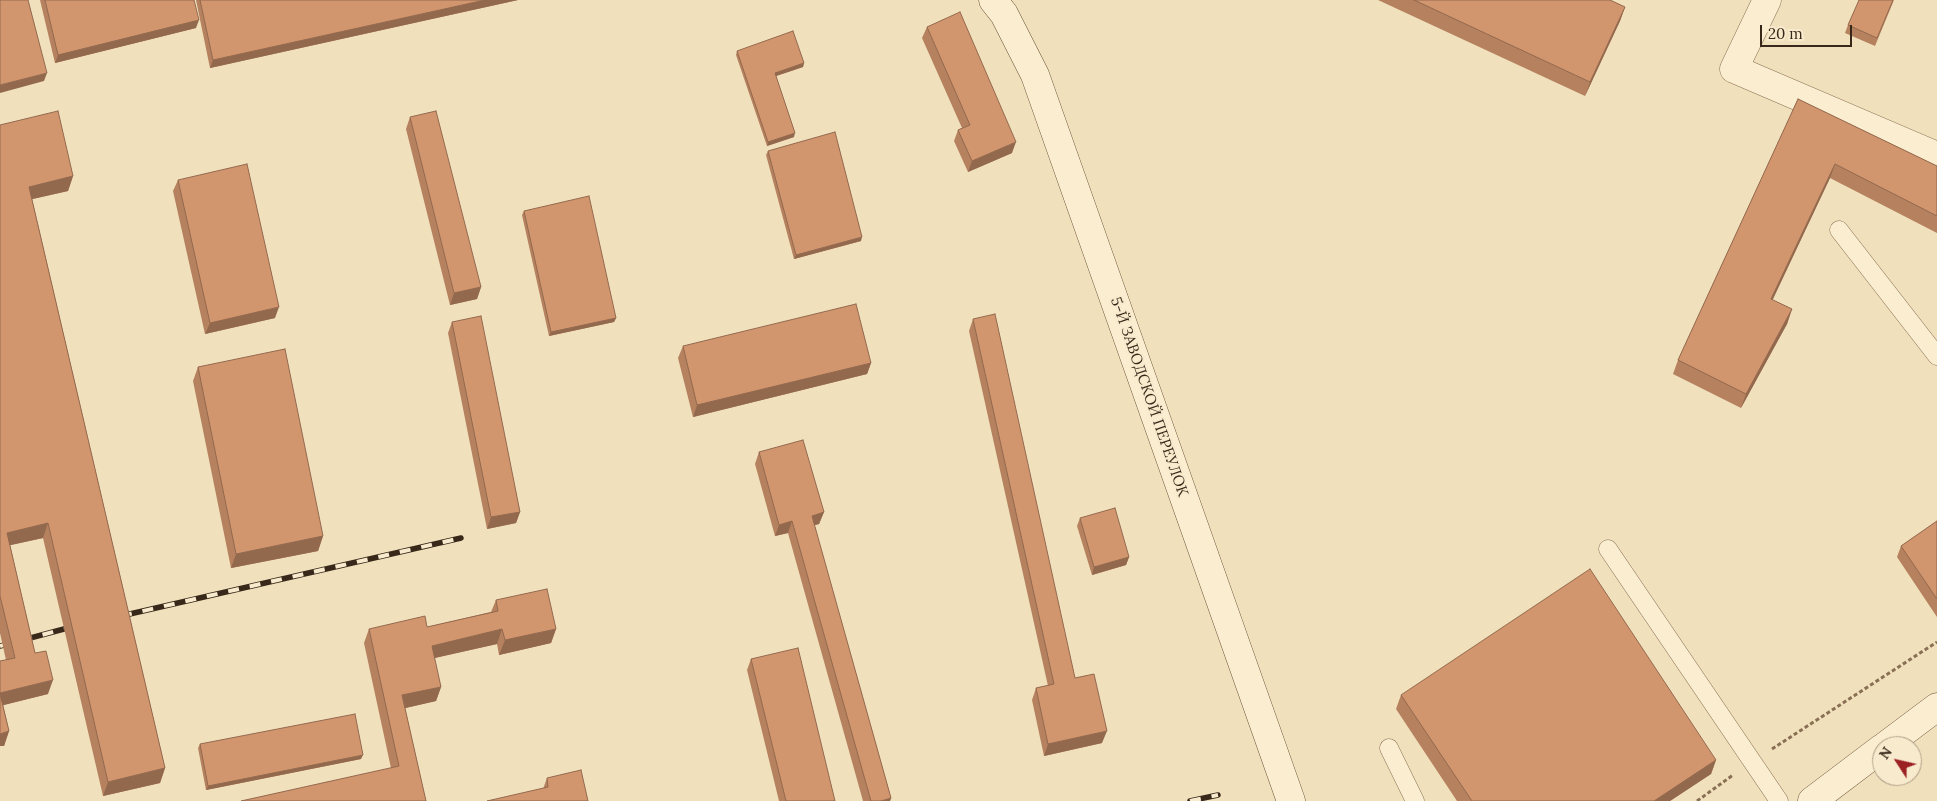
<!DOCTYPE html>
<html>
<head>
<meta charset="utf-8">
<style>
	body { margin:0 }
	#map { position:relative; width:1937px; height:801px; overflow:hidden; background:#f1e0bc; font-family:Lora,serif }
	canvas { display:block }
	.north { position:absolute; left:1872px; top:736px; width:50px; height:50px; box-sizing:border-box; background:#f8eacc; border:1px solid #ab9c85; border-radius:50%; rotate:305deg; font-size:14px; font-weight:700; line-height:20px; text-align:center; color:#37281a }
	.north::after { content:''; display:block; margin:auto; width:18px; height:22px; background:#9c2123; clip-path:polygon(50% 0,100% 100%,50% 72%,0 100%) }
	.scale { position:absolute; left:1760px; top:25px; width:92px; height:22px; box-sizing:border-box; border:2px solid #37281a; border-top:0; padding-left:6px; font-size:15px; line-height:18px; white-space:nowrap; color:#37281a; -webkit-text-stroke:4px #f8eacc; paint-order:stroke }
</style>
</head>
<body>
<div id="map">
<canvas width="1937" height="801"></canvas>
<div class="north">N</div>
<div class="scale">20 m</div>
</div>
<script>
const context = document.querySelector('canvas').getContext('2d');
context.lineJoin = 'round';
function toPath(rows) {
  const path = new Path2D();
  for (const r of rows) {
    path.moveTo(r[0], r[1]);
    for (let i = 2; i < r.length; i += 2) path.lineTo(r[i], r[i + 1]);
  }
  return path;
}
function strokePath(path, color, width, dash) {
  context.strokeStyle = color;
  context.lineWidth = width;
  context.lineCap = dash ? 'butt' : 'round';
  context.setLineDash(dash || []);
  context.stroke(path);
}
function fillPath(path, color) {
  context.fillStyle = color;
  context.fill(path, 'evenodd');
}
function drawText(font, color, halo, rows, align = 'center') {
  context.font = font + ' Lora,serif';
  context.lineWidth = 4;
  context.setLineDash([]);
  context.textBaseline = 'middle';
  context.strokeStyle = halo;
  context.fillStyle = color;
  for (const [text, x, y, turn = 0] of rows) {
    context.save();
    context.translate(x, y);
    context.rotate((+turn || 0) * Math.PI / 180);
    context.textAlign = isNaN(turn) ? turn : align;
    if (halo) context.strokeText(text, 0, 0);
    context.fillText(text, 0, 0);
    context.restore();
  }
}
const path = toPath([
	[1772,749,1937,642],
	[1697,801,1733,775]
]);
const lane = toPath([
	[1839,230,1937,356],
	[1608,549,1779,801],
	[1389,748,1415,801]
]);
const street = toPath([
	[1767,0,1734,69,1937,156]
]);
const secondary = toPath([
	[993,0,1004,14,1035,75,1291,801],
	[1885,746,1937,707],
	[1812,801,1882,748]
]);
const rail = toPath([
	[121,616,461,538],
	[0,646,64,629],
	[1190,801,1218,795]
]);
const wall = toPath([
	[40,0,194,0,196,28,55,63],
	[196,0,518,0,210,68],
	[1378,0,1610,0,1625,7,1620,21,1585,96],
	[1894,0,1875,46,1845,33,1848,25],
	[927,27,1012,153,968,172,954,141,958,130,962,128,922,38],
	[737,51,804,63,803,67,776,76,794,137,767,146,736,55],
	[1798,99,1937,166,1937,233,1830,178,1772,300,1792,309,1787,324,1741,408,1673,374,1678,360],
	[410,117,481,287,477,299,450,305,406,129],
	[0,125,73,176,68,191,32,199,165,768,160,783,103,796,43,538,10,545,35,653,48,694,3,705,9,731,4,746,0,661,6,660,0,633],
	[768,151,861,241,794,259,766,155],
	[178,180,275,318,205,334,173,191],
	[524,211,616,318,614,322,549,336,522,215],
	[973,319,1075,678,1102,743,1044,756,1032,700,1036,688,1048,686,969,331],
	[452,322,520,512,516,523,487,529,448,333],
	[683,346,871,363,867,374,693,417,678,358],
	[198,367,323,536,318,551,231,568,193,381],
	[759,452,824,512,819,524,814,525,891,798,890,801,863,801,788,533,775,536,755,464],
	[1080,518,1129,557,1126,565,1092,575,1077,526],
	[1937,521,1937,617,1897,557,1901,546],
	[496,600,556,629,551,643,499,655,497,644,434,658,441,687,436,701,405,708,426,801,391,768,364,643,369,629,427,627,491,612],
	[751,659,835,801,779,801,747,670],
	[1401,695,1716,760,1711,774,1670,801,1457,801,1396,709],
	[200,744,361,759,206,790,198,748],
	[547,778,588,801,543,789]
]);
const shadedWall = toPath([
	[485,0,518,0,210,68,213,60],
	[1625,7,1620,21,1585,96,1590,82],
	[199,20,196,28,55,63,58,55],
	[804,63,803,67,773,77,775,73],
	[47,73,44,81,0,93,0,85],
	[795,133,794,137,767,146,768,142],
	[1016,142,1012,153,968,172,972,161],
	[1835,164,1830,178,1766,314,1771,299],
	[73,176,68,191,24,201,29,187],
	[862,237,861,241,794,259,796,255],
	[481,287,477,299,450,305,454,293],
	[279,307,275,318,205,334,210,323],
	[1792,309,1787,324,1741,408,1746,394],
	[616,318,614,322,549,336,551,332],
	[871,363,867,374,693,417,697,405],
	[520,512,516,523,487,529,491,517],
	[824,512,819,524,808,527,812,516],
	[792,521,788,533,775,536,779,525],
	[48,523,43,538,2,547,7,533],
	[323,536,318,551,231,568,236,554],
	[1129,557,1126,565,1092,575,1094,567],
	[502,629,497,644,426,660,432,646],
	[556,629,551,643,499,655,505,640],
	[53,680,48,694,0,706,0,693],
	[441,687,436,701,397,710,402,695],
	[9,731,4,746,0,746,0,734],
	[1107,731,1102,743,1044,756,1048,744],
	[363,755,361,759,206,790,208,786],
	[1716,760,1711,774,1670,801,1654,801],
	[165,768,160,783,103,796,108,782],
	[891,798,890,801,881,801]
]);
const building = toPath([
	[0,0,28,0,47,73,0,85,0,0],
	[45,0,194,0,199,20,58,55,45,0],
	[200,0,485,0,213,60,200,0],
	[1414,0,1610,0,1625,7,1590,82,1414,0],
	[1859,0,1893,0,1877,38,1848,25,1859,0],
	[960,12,1016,142,972,161,958,130,970,125,927,27,960,12],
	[793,31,804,63,775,73,795,133,768,142,737,51,793,31],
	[1798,99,1937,166,1937,216,1835,164,1771,299,1792,309,1746,394,1678,360,1798,99],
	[58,111,73,176,29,187,165,768,108,782,48,523,7,533,35,653,46,651,53,680,0,693,0,661,15,658,0,596,0,125,58,111],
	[436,111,481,287,454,293,410,117,436,111],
	[835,132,862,237,796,255,768,151,835,132],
	[247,164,279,307,210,323,178,180,247,164],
	[589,196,616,318,551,332,524,211,589,196],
	[856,304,871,363,697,405,683,346,856,304],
	[995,314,1075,678,1094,674,1107,731,1048,744,1036,688,1054,684,973,319,995,314],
	[481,316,520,512,491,517,452,322,481,316],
	[285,349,323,536,236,554,198,367,285,349],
	[803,440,824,512,812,516,891,798,881,801,871,801,792,521,779,525,759,452,803,440],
	[1115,508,1129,557,1094,567,1080,518,1115,508],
	[1937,521,1937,599,1901,546,1937,521],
	[1590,569,1716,760,1654,801,1472,801,1401,695,1590,569],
	[547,589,556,629,505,640,502,629,432,646,441,687,402,695,426,801,241,801,399,766,369,629,425,616,427,627,498,611,496,600,547,589],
	[798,648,835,801,786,801,751,659,798,648],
	[0,694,9,731,0,734,0,694],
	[355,714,363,755,208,786,200,744,355,714],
	[581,770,588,801,487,801,548,787,547,778,581,770]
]);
const streetNames = [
	["5-Й ЗАВОДСКОЙ ПЕРЕУЛОК",1149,397,71]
];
strokePath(lane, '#897055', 19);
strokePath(street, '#897055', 29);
strokePath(secondary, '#6b5138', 29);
strokePath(path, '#897055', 3, [4, 2.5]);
strokePath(lane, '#fbedd0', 18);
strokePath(street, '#fbedd0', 28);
strokePath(secondary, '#fbedd0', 28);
strokePath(rail, '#37281a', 5.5);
strokePath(rail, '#f8eacc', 4, [11]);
fillPath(wall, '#b5815f');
fillPath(shadedWall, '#93694e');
fillPath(building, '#d2966f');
strokePath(building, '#93694e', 1);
drawText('15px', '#37281a', '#f8eacc', streetNames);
</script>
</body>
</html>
